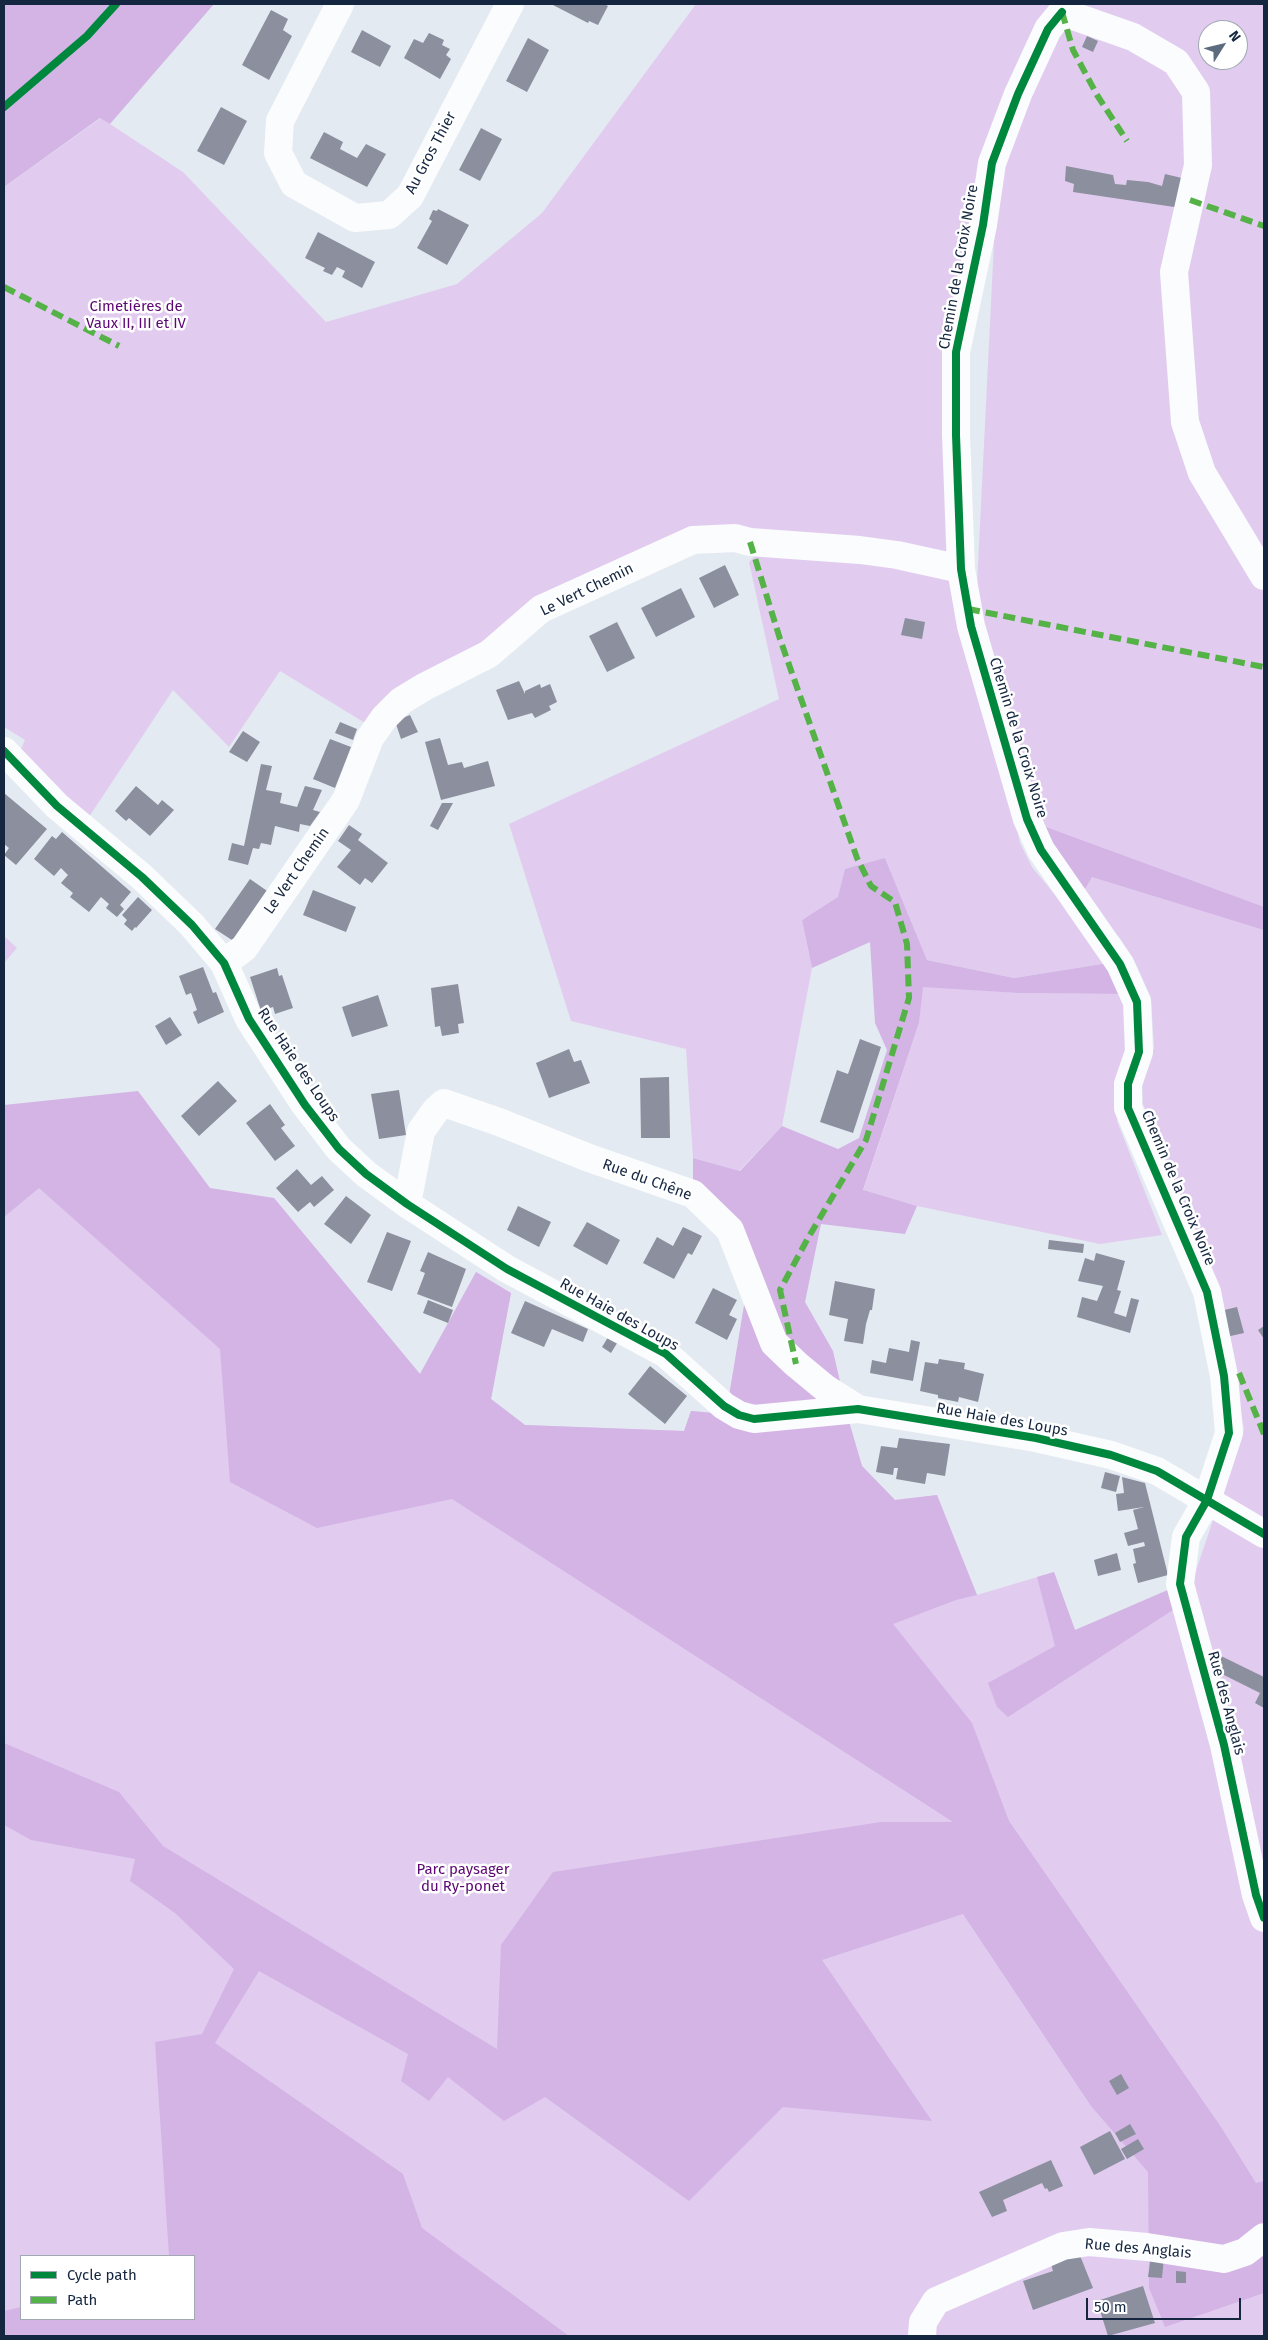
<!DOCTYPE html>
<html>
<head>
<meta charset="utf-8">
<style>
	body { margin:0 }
	#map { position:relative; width:1268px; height:2340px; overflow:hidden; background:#e4eaf1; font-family:"Fira Sans",sans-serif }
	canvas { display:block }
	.frame { position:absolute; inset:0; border:5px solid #152740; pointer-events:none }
	.legend { position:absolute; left:20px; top:2255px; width:175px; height:65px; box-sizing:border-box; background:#fff; border:1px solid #a1a9b3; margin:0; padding:6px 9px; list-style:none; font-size:15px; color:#152740 }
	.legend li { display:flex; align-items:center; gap:10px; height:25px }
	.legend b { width:25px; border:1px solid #a1a9b3 }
	.north { position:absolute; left:1198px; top:20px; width:50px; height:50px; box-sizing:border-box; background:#fff; border:1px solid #a1a9b3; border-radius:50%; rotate:54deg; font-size:14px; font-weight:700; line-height:20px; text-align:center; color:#152740 }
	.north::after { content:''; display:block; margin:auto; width:18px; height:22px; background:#5d6b7e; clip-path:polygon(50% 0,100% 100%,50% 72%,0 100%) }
	.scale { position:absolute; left:1086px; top:2298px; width:155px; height:22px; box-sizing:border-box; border:2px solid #152740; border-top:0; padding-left:6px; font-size:15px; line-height:18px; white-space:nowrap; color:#152740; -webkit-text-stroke:4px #fff; paint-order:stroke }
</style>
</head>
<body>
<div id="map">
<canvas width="1268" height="2340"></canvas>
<div class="frame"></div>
<ul class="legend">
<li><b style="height:6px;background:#00873e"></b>Cycle path</li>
<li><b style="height:6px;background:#55b247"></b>Path</li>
</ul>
<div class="north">N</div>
<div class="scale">50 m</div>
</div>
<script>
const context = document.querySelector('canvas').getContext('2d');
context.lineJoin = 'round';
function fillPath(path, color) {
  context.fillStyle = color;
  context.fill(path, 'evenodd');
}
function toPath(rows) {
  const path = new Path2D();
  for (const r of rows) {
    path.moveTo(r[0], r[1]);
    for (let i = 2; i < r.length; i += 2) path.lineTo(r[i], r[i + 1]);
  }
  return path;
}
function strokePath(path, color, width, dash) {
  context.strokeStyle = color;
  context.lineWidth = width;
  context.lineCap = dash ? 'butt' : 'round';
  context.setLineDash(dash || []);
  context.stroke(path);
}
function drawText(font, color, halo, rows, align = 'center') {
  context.font = font + ' "Fira Sans",sans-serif';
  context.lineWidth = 5;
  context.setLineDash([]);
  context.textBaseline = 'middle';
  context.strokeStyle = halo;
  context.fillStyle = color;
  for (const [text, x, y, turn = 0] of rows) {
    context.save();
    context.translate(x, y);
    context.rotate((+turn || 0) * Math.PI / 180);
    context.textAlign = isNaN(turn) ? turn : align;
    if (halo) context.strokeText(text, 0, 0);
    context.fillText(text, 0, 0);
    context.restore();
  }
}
const green = toPath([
	[696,4,1264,4,1264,2336,4,2336,4,1105,210,1211,274,1198,420,1374,476,1272,511,1293,491,1399,525,1425,684,1431,691,1411,850,1425,862,1466,895,1500,937,1495,977,1595,1054,1572,1075,1630,1190,1588,1244,1429,1233,1370,1213,1287,1143,1104,1142,1080,1154,1048,1151,998,1134,960,1119,937,1072,891,1035,823,976,606,996,201,952,349,954,544,945,556,684,530,479,647,384,698,370,726,280,671,229,747,173,690,87,820,16,760,25,740,4,727,4,187,101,118,183,172,326,322,457,284,542,213],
	[1208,30,1238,30,1238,60,1208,60],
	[21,2256,194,2256,194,2319,21,2319],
	[757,554,883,559,952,578,1002,758,1020,843,1032,867,1096,944,1108,963,1014,978,927,960,885,858,839,897,802,920,812,968,782,1126,739,1171,693,1158,686,1049,571,1021,509,824,779,699,749,562],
	[4,936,17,948,4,963],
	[922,986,1017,993,1122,994,1132,1041,1117,1121,1162,1235,1100,1244,917,1206,863,1191,919,1023]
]);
const forest = toPath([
	[4,4,214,4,110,124,100,118,4,187],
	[1035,823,1264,907,1264,930,1092,877,1082,894],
	[885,858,927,960,1014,978,1108,963,1122,994,1017,993,923,987,919,1023,863,1190,917,1206,905,1234,821,1224,805,1302,833,1351,850,1425,862,1466,895,1500,937,1495,977,1595,956,1600,893,1624,972,1723,1009,1821,1221,2127,1256,2183,1264,2181,1264,2293,1165,2327,1149,2288,1148,2172,1091,2106,963,1914,822,1960,932,2121,783,2107,689,2201,545,2097,504,2121,448,2077,429,2101,401,2081,408,2054,259,1971,215,2043,403,2174,422,2228,569,2336,4,2336,4,2311,21,2307,21,2319,194,2319,194,2256,169,2256,155,2042,202,2034,234,1969,175,1913,130,1881,135,1859,31,1840,4,1825,4,1743,119,1792,163,1846,497,2049,501,1945,553,1872,881,1822,953,1822,452,1499,317,1528,230,1482,220,1349,39,1188,4,1217,4,1105,138,1091,210,1188,274,1198,420,1374,476,1272,511,1293,491,1399,525,1425,684,1431,691,1411,726,1414,746,1293,693,1186,693,1158,740,1171,782,1126,838,1149,859,1138,887,1050,875,1023,870,942,812,968,802,920,838,897,845,869],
	[1054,1572,1075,1630,1170,1589,1179,1606,1008,1717,997,1707,988,1683,1055,1646,1037,1577]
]);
const building = toPath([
	[551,4,604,4,608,6,598,25,589,21,588,23],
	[271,10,288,19,283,30,292,36,269,80,242,65],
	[362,30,391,46,380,67,351,52],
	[429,33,444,40,442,45,450,49,446,55,451,59,440,79,404,58,414,39,423,43],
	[1087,36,1098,41,1093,52,1082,47],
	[528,38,549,50,527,92,506,81],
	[221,107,247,121,224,165,197,151],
	[481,128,502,139,480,181,459,170],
	[324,132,343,142,340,149,357,158,366,144,386,154,367,187,310,158],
	[1066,166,1113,175,1115,184,1126,185,1127,180,1148,182,1162,186,1165,174,1190,180,1181,208,1073,192,1074,184,1065,181],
	[438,209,469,225,447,265,417,248,432,221,429,219,433,210,437,211],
	[318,232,375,262,362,288,342,277,345,271,337,267,332,275,323,271,325,268,305,258],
	[725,565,739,595,714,608,699,578],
	[681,588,695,617,656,637,641,608],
	[905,618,925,622,922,639,901,635],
	[617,622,635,658,607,672,589,636],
	[519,681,525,694,525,691,540,684,541,688,550,684,557,702,549,706,551,710,535,718,532,713,508,720,496,690],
	[410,715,418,732,401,739,395,721],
	[340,722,357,729,353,740,335,733],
	[243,731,260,742,247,762,229,752],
	[440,738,448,765,462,762,464,768,488,761,495,786,441,800,425,742],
	[330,739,351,747,335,788,313,779],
	[261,764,272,766,266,790,282,793,280,803,297,807,305,786,322,790,313,810,320,812,310,826,300,824,299,832,275,826,271,845,261,843,259,849,253,848,248,865,228,860,232,843,244,846],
	[136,786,158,805,162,800,174,810,150,836,129,818,126,821,115,811],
	[4,793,47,829,16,865,4,855,9,848,4,844],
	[442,803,453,803,438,830,430,826],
	[349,825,362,834,358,840,388,863,372,883,365,878,360,885,337,867,351,850,338,841],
	[62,832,131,892,120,905,124,909,117,917,106,908,109,904,101,897,89,912,70,897,73,893,61,883,68,875,61,868,54,876,34,859,52,836,56,839],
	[250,879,273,895,238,944,215,929],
	[313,890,356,907,346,932,303,915],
	[138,897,152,910,136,928,135,927,132,931,124,924,127,920,122,915],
	[203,967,213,993,216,992,224,1012,198,1024,193,1012,197,1010,191,993,186,995,179,976],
	[277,968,279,976,282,975,293,1008,275,1014,273,1007,261,1011,250,977],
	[458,984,464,1023,458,1024,459,1033,442,1036,440,1026,435,1027,431,988],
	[378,995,388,1026,352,1037,342,1007],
	[170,1017,182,1035,166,1045,155,1026],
	[860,1039,881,1047,853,1133,820,1122,837,1070,848,1074],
	[569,1049,574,1062,581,1060,590,1083,549,1098,536,1063],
	[669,1077,670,1138,641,1138,640,1078],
	[218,1081,237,1101,199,1136,181,1116],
	[399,1090,406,1135,379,1139,371,1094],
	[270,1104,285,1125,281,1128,295,1146,275,1161,246,1123],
	[297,1169,311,1185,322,1176,334,1190,314,1207,310,1202,298,1212,276,1188],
	[346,1196,371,1215,351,1244,324,1224],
	[518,1206,551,1222,539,1247,507,1230],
	[587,1222,620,1240,607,1265,573,1246],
	[683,1227,702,1236,692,1255,688,1253,674,1279,643,1263,657,1237,673,1246],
	[387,1232,411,1241,392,1291,367,1282],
	[1049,1240,1084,1244,1083,1253,1048,1249],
	[428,1252,466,1269,452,1307,417,1294,425,1273,420,1271],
	[1096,1253,1125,1261,1117,1290,1121,1291,1114,1313,1126,1317,1131,1298,1139,1300,1130,1333,1077,1317,1082,1297,1097,1301,1103,1286,1078,1281,1085,1258,1094,1261],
	[835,1281,875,1289,872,1310,870,1310,866,1324,863,1344,844,1341,848,1319,829,1315],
	[713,1288,737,1300,729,1315,737,1319,727,1340,695,1323],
	[428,1300,453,1310,448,1323,423,1313],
	[525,1301,588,1329,583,1342,552,1329,544,1347,511,1333],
	[1237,1307,1244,1333,1226,1337,1220,1311],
	[1264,1326,1264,1339,1258,1330],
	[610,1334,619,1340,611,1353,602,1347],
	[911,1340,920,1342,913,1381,870,1373,872,1360,886,1363,889,1348,909,1352],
	[939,1359,965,1363,964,1369,984,1374,978,1402,959,1397,958,1402,938,1398,938,1395,920,1391,925,1362,938,1364],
	[650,1366,687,1396,665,1424,628,1394],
	[899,1438,950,1444,945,1476,927,1473,925,1484,896,1479,898,1468,894,1468,893,1475,876,1472,881,1446,897,1448],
	[1105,1472,1120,1476,1116,1492,1101,1488],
	[1122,1477,1145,1483,1168,1575,1138,1583,1133,1564,1136,1563,1133,1549,1145,1546,1144,1542,1128,1546,1124,1533,1138,1529,1133,1510,1144,1507,1118,1511,1116,1494,1124,1493],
	[1117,1553,1121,1570,1098,1576,1094,1560],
	[1221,1656,1264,1677,1264,1708,1255,1703,1260,1693,1214,1670],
	[1121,2074,1129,2088,1117,2095,1109,2081],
	[1130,2124,1136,2134,1120,2142,1115,2133],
	[1110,2131,1125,2159,1094,2175,1080,2147],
	[1138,2139,1144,2149,1127,2159,1121,2149],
	[1051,2160,1063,2186,1049,2192,1047,2188,1045,2189,1042,2183,1003,2200,1007,2211,992,2217,979,2192],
	[1079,2253,1093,2288,1033,2310,1023,2281,1053,2271,1051,2264],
	[1151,2256,1164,2257,1162,2278,1148,2277],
	[1176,2271,1186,2272,1186,2283,1176,2283],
	[1143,2286,1155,2323,1108,2336,1097,2301]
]);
const minor = toPath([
	[340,4,280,121,278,153,294,184,355,218,389,215,410,196,510,4],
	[1062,12,1048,29,1018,94,992,163,983,225,956,352,956,435,961,569,971,626,1027,819,1041,850,1120,964,1137,1002,1139,1052,1128,1084,1128,1108,1207,1292,1224,1376,1229,1433,1207,1500,1186,1537,1180,1584,1224,1745,1256,1895,1264,1918],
	[1062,12,1133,37,1176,62,1196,92,1198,165,1174,272,1185,422,1202,473,1264,576],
	[4,751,57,806,142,877,192,925,224,963,249,1019,305,1105,339,1149,366,1174,407,1204,507,1269,666,1354,724,1406,739,1415,754,1419,858,1409,1036,1438,1111,1455,1157,1471,1264,1534],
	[224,963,244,948,346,800,370,738,384,718,401,701,424,687,489,654,541,609,693,540,735,538,750,542,860,550,897,555,961,569],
	[407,1204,421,1131,436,1110,444,1103,499,1122,589,1158,693,1194,730,1230,774,1343,796,1364,825,1388,858,1409],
	[922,2336,923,2322,936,2301,1063,2246,1089,2242,1147,2247,1224,2259,1245,2252,1264,2237]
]);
const quiet = toPath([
	[1062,12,1073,50,1097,95,1127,141],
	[1190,200,1264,226],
	[4,287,119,346],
	[750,542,780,639,857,858,871,886,895,902,907,944,909,998,866,1140,808,1238,780,1290,796,1364],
	[968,609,1264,667],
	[1239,1373,1264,1434]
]);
const cycleway = toPath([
	[1062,12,1048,29,1018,94,992,163,983,225,956,352,956,435,961,569,971,626,1027,819,1041,850,1120,964,1137,1002,1139,1052,1128,1084,1128,1108,1207,1292,1224,1376,1229,1433,1207,1500,1186,1537,1180,1584,1224,1745,1256,1895,1264,1918],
	[4,107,87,36,116,4],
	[4,751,57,806,142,877,192,925,224,963,249,1019,305,1105,339,1149,366,1174,407,1204,507,1269,666,1354,724,1406,739,1415,754,1419,858,1409,1036,1438,1111,1455,1157,1471,1264,1534]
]);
const streetNames = [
	["Au Gros Thier",431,153,-62],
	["Chemin de la Croix Noire",959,267,-80],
	["Le Vert Chemin",587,590,-26],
	["Chemin de la Croix Noire",1018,738,73],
	["Le Vert Chemin",297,871,-55],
	["Rue Haie des Loups",298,1065,56],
	["Rue du Chêne",647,1180,20],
	["Chemin de la Croix Noire",1178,1188,67],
	["Rue Haie des Loups",619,1315,29],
	["Rue Haie des Loups",1002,1420,10],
	["Rue des Anglais",1226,1703,75],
	["Rue des Anglais",1138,2249,5]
];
const parkNames = [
	["Cimetières de",136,307],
	["Vaux II, III et IV",136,324],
	["Parc paysager",463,1870],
	["du Ry-ponet",463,1887]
];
fillPath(green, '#e1ccf0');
fillPath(forest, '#d3b4e5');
fillPath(building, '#8b8f9e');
strokePath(minor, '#fbfcfd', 28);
strokePath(quiet, '#55b247', 6, [12, 6]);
strokePath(cycleway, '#00873e', 8);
drawText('15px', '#152740', '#fff', streetNames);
drawText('15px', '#5c0774', '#fff', parkNames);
</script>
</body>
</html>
